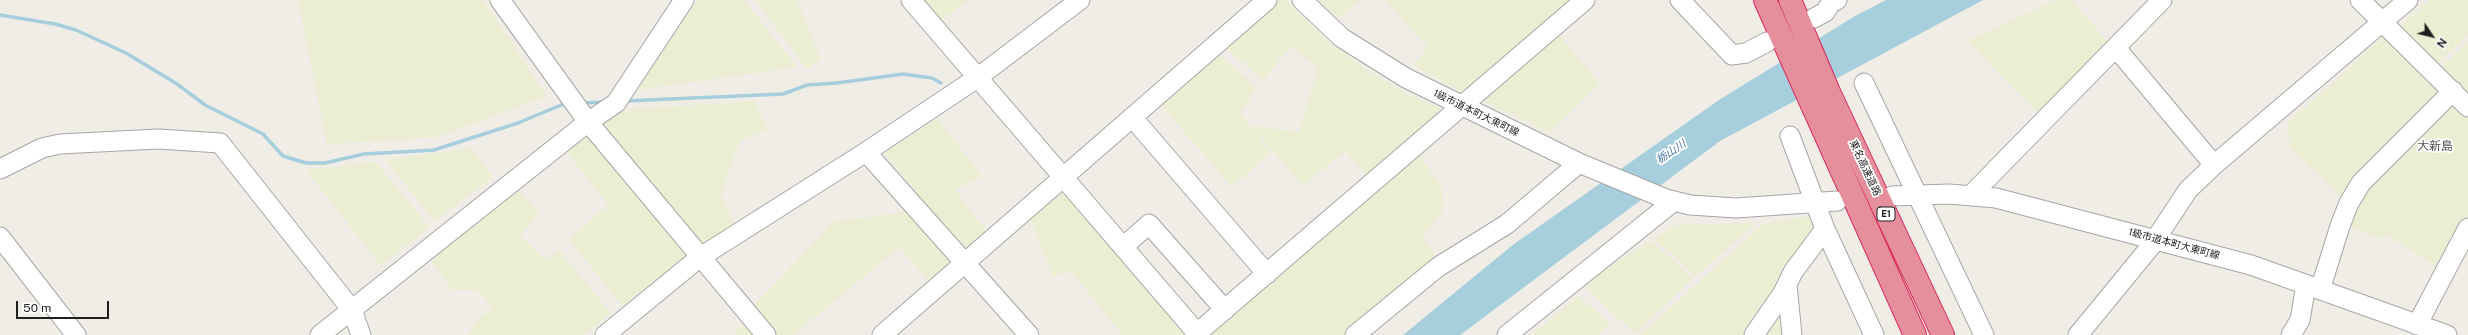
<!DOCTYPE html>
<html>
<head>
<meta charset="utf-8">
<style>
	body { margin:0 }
	#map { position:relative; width:2468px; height:335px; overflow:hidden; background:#f0ede6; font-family:"Public Sans",sans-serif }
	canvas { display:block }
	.north { position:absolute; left:2412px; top:16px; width:40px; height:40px; -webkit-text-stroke:3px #fff; paint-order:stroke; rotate:125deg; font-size:11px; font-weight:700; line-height:16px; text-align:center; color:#1f1f1f }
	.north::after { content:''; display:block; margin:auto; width:14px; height:18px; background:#1f1f1f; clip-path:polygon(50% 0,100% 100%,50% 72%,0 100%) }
	.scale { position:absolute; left:16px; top:301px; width:93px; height:18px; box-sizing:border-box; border:2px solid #1f1f1f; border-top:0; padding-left:5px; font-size:12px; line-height:14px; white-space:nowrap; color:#1f1f1f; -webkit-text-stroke:3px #fff; paint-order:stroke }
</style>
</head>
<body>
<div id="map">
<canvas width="2468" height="335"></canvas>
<div class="north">N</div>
<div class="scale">50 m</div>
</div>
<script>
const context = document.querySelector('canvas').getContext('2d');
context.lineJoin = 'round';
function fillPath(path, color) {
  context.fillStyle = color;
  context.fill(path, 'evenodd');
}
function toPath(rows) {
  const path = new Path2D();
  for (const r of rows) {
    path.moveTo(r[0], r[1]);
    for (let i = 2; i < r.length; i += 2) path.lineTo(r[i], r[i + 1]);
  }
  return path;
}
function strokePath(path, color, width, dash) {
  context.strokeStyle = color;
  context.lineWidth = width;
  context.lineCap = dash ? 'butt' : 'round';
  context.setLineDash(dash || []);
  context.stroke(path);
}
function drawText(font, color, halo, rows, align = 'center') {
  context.font = font + ' "Public Sans","Noto Sans JP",sans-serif';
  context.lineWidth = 3.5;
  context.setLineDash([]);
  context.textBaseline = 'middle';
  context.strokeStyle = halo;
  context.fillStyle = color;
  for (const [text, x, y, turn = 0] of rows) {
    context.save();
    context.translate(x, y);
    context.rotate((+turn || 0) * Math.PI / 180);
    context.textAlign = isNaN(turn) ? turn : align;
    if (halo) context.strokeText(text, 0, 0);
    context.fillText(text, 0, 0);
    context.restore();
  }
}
const farmland = toPath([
	[309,0,483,0,546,96,437,137,327,144,298,1],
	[698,0,744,0,797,67,637,90,693,4],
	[755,0,797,0,821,59,807,69],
	[920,0,969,0,939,22],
	[1279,0,1285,0,1329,43,1367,70,1410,95,1446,111,1367,176,1345,151,1303,186,1252,126,1299,132,1318,68,1291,46,1263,80,1226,48],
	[1318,0,1362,0,1338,18],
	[1385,0,1572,0,1464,93,1412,65,1428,48],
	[2056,0,2072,0,2109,44,2038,114,1968,41],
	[2429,0,2468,0,2468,35,2436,65,2400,27],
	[1557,33,1600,83,1550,132,1478,99],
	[2387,34,2445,92,2346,200,2290,148,2288,123],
	[2468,41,2468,97,2440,69],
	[1219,54,1256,87,1241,114,1271,152,1232,187,1160,104],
	[2453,99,2468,115,2468,215,2440,268,2385,234,2382,239,2344,224,2357,197],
	[755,101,767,129,739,142,721,194,735,226,699,248,601,125,619,110],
	[938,119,982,176,955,190,988,234,965,251,884,153],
	[591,132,688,254,622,306,569,239,608,205,565,149],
	[471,148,493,177,434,221,386,160],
	[1417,152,1442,187,1443,212,1423,236,1437,257,1346,335,1204,335],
	[376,162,429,227,381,266,306,170],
	[1063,181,1187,335,1122,335,1070,270,1053,277,1029,215],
	[517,188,539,213,520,235,546,260,559,250,611,313,584,335,468,335,478,318,493,309,478,290,453,290,429,259],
	[913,211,959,262,932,284,899,248,793,335,771,335,749,311,833,222],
	[1810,216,1817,230,1749,335,1640,335,1763,224],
	[1756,223,1696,276,1654,239,1675,225],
	[1651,241,1693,278,1635,334,1585,287,1601,271],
	[1578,296,1610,323,1599,335,1532,335],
	[1784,307,1787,335,1765,335],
	[747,321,759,335,733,335]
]);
const water = toPath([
	[1886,0,1983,0,1720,141,1460,335,1403,335,1514,244,1719,100,1855,16]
]);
const stream = toPath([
	[0,15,55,24,76,30,126,53,177,84,205,105,263,134,283,156,306,163,325,163,364,154,434,150,518,123,566,103],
	[625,101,783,94,807,85,837,83,903,74,932,78,941,83],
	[583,103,604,102]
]);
const minor = toPath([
	[500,0,588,122,766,335],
	[911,0,1197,333],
	[1302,0,1342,38,1406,78,1579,163,1666,199,1690,205,1736,208,1837,201],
	[1680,0,1732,55,1746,53,1767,42],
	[2360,0,2468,107],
	[1814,18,1825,12,1831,3,1837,0],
	[2116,48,2214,165],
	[1864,83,1984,335],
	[1132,117,1267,274],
	[1790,136,1825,229,1874,335],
	[866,152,1029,335],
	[0,169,42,148,60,144,158,139,220,143,352,310,361,335],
	[1972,194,2162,0],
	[1892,196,1949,194,1996,198,2251,265,2447,335],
	[0,237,76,335],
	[1123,247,1149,224,1225,310],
	[1787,285,1792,335],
	[2320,290,2340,226,2349,203,2361,183,2453,91],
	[2417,325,2468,228],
	[320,335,588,122,616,103,684,0],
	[605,335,699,258,866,152,977,78,1080,0],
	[882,335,1267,0],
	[1195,335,1585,0],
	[1355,335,1438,267,1507,224,1579,163],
	[1507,335,1674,201],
	[1754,335,1783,293,1793,272,1825,229],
	[2078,335,2151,246,2188,190,2214,165,2408,0],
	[2291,335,2300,320,2306,285]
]);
const highway = toPath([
	[1765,0,1915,335],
	[1790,0,1829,92,1943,335]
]);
const shields = [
	[1886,214,18]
];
const shieldNames = [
	["E1",1886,214]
];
const streetNames = [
	["1級市道本町大東町線",1476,113,26],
	["東名高速道路",1865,168,65],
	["1級市道本町大東町線",2174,244,15]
];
const waterNames = [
	["栃山川",1671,152,-34]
];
const quarterNames = [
	["大新島",2435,146]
];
fillPath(farmland, '#ebeed2');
fillPath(water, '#a7cedc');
strokePath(stream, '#a7cedc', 3.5);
strokePath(minor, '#a6a6a6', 21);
strokePath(highway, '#d7295d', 24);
strokePath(minor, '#fff', 19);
strokePath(highway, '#e58f9c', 22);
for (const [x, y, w] of shields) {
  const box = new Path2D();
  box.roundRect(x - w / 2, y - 7, w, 14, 3);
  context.fillStyle = '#fff';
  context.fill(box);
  strokePath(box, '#1f1f1f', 1);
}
drawText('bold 9px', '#1f1f1f', null, shieldNames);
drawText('10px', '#1f1f1f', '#fff', streetNames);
drawText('italic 11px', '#4d79ae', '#fff', waterNames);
drawText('12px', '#525252', '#fff', quarterNames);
</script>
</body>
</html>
